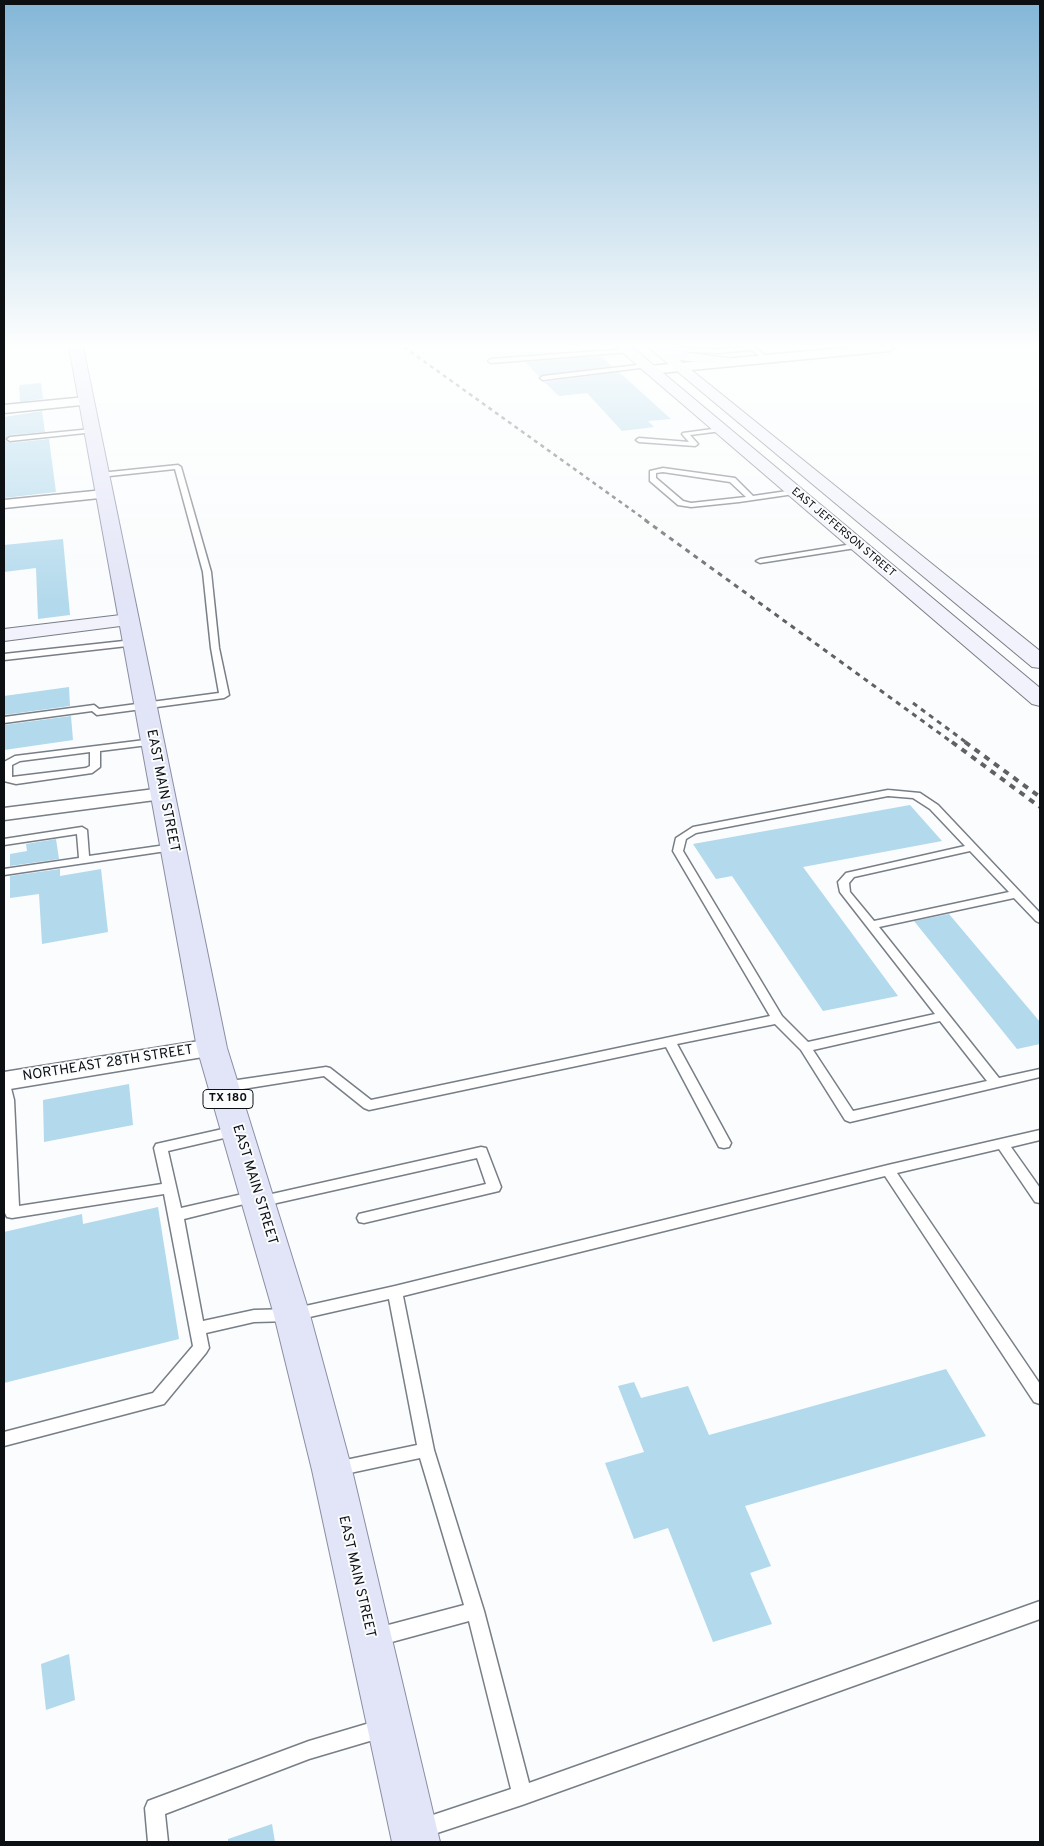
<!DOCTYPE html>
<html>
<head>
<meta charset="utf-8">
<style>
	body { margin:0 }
	#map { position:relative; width:1044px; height:1846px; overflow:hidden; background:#fafcfd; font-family:Overpass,sans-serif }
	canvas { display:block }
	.frame { position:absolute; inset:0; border:5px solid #0d1013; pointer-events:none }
</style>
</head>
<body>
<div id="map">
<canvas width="1044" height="1846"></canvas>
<div class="frame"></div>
</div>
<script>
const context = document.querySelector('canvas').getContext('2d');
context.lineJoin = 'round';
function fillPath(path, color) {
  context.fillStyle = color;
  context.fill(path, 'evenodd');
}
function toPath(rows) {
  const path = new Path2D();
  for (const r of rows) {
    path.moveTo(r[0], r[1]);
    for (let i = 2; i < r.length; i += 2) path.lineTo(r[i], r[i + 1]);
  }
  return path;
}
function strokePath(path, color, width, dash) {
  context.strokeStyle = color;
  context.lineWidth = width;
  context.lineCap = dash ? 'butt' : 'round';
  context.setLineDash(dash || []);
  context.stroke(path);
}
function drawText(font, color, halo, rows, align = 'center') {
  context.font = font + ' Overpass,sans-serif';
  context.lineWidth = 4;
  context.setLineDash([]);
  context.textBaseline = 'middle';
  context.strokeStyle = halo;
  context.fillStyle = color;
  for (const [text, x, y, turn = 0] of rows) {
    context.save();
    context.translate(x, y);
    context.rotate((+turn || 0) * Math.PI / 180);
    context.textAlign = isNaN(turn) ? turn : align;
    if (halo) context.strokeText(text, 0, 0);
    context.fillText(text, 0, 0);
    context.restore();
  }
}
const building = toPath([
	[601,356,612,366,539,376,525,362],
	[619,372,671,419,648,421,654,427,622,431,587,393,559,396,544,382],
	[41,383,43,399,20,402,19,385],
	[42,411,45,432,10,435,5,440,10,443,49,439,56,492,4,498,4,417],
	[63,539,70,615,38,619,36,568,4,572,4,545],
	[69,687,70,706,4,715,4,696],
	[71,716,73,740,4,750,4,725],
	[910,805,942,841,803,867,898,996,823,1011,732,876,716,879,693,844],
	[56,839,59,859,10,866,10,854,27,851,26,844],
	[60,869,60,876,101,869,108,932,42,944,39,894,10,898,10,876],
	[949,914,1040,1022,1040,1044,1017,1049,914,921],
	[129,1084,133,1125,44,1142,43,1100],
	[158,1207,179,1339,4,1383,4,1232,82,1214,83,1224],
	[946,1369,986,1436,745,1506,771,1566,750,1573,772,1624,713,1642,668,1528,634,1539,605,1463,644,1452,618,1386,634,1382,641,1398,688,1386,709,1435],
	[69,1654,75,1700,46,1710,41,1664],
	[272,1824,275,1842,228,1842,228,1839]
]);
const lane = toPath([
	[755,347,769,359,769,361,765,361,752,350,719,353,664,351,661,349,664,347,719,349,755,347],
	[627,349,630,351,629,352,491,363,488,361,491,359,627,349],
	[646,364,649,366,648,367,543,380,540,378,543,376,646,364],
	[720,428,723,430,722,431,690,435,698,444,695,446,639,442,636,440,639,438,689,442,682,434,683,433,720,428],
	[92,429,95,431,94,432,10,441,7,439,10,437,92,429],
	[178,465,181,467,211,572,219,648,229,695,224,698,97,715,92,711,4,723,4,717,94,705,99,709,219,693,211,648,203,572,175,469,100,477,96,475,100,473,178,465],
	[663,468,735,478,753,496,794,490,798,492,794,494,739,502,691,507,678,505,650,481,650,471,663,468],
	[663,472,730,482,746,497,691,503,683,501,656,478,656,473,663,472],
	[859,543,862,543,862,547,760,563,756,561,760,559,859,543],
	[133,640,137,643,136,645,4,660,4,654,133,640],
	[153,739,158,742,156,744,100,751,100,767,92,773,16,784,4,781,4,762,15,756,153,739],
	[90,752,90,766,86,768,12,777,12,765,20,761,90,752],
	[888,790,920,793,938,805,1040,913,1040,923,1036,921,1014,898,879,927,999,1078,1040,1069,1040,1077,850,1122,845,1120,801,1050,775,1024,677,1044,731,1143,729,1147,724,1148,719,1147,666,1047,369,1110,364,1108,324,1076,224,1092,219,1090,218,1087,219,1084,224,1082,326,1067,330,1068,371,1100,770,1016,673,851,676,838,693,827,888,790],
	[888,796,913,798,930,809,965,846,846,873,838,882,840,892,935,1014,808,1042,782,1016,683,851,686,839,696,833,888,796],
	[970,851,1009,892,874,921,850,892,849,883,854,877,970,851],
	[940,1021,987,1081,853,1111,813,1050,940,1021],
	[82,827,87,830,89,856,173,844,178,847,173,850,4,875,4,869,79,858,77,834,4,845,4,839,82,827],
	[4,1080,9,1081,10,1084,14,1100,19,1206,162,1184,154,1148,156,1144,236,1126,241,1128,243,1131,241,1134,168,1151,181,1208,256,1191,261,1192,263,1196,481,1147,486,1148,501,1187,499,1191,364,1223,359,1222,357,1218,359,1214,486,1184,477,1158,259,1207,254,1206,252,1202,184,1219,203,1321,254,1310,292,1309,395,1286,888,1165,1040,1130,1040,1140,1011,1147,1040,1188,1040,1203,1035,1202,999,1149,897,1173,1040,1384,1040,1404,1034,1402,885,1176,403,1296,434,1450,484,1611,529,1783,1040,1601,1040,1619,522,1805,422,1838,415,1835,412,1828,415,1821,511,1789,469,1621,377,1646,371,1643,368,1637,371,1631,377,1628,464,1605,420,1458,336,1476,330,1474,328,1469,330,1464,336,1462,417,1445,389,1299,292,1321,254,1322,206,1333,209,1348,206,1353,164,1404,4,1446,4,1432,153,1393,193,1346,164,1194,12,1218,7,1217,5,1213,4,1172,4,1080],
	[383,1719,390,1721,392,1728,390,1735,309,1759,165,1814,168,1842,148,1842,145,1808,148,1801,309,1741,383,1719]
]);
const street = toPath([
	[852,347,896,347,890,351,649,374,643,370,649,366,852,347],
	[86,397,91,398,92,401,91,404,4,413,4,405,86,397],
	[104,490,109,491,111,494,109,497,4,508,4,500,104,490],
	[163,788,170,790,173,794,170,798,4,820,4,808,163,788],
	[212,1039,221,1042,224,1048,221,1054,4,1090,4,1072,212,1039]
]);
const secondary = toPath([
	[616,347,632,347,1040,688,1040,706,1032,704,616,347],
	[648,347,670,347,688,353,730,358,732,361,725,365,679,360,1040,651,1040,668,1032,667,648,347],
	[129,614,136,616,139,620,136,624,4,641,4,629,129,614]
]);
const primary = toPath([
	[69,347,83,347,227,1048,310,1315,352,1470,440,1842,392,1842,312,1470,274,1315,197,1048,69,347]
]);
const railFar2 = toPath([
	[404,347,647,521]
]);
const railFar1 = toPath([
	[645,520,953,743],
	[913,703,967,743]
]);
const rail = toPath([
	[952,742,1040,807],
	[965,742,1040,797]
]);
const farStreetnames = [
	["EAST JEFFERSON STREET",843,533,40]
];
const shields = [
	[228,1099,50]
];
const shieldNames = [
	["TX 180",228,1099]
];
const streetNames = [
	["EAST MAIN STREET",162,791,79],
	["NORTHEAST 28TH STREET",108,1064,-9],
	["EAST MAIN STREET",254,1185,73],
	["EAST MAIN STREET",356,1577,77]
];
fillPath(building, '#b2d9ec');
strokePath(lane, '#787e86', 3);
strokePath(street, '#787e86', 3);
strokePath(secondary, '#787e86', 2);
strokePath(primary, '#8b8ea4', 2);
fillPath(lane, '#fff');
fillPath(street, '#fff');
fillPath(secondary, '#f1f2fb');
fillPath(primary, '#e2e4f7');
strokePath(railFar2, '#5f6164', 2.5, [4, 4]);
strokePath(railFar1, '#5f6164', 3, [5, 5]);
strokePath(rail, '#5f6164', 4, [6, 6]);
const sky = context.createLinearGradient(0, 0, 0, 605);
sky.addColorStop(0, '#83b6d7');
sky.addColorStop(0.57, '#fdfefe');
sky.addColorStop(1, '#fdfefe00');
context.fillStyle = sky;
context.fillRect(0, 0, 1044, 605);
drawText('11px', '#0d1013', '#fafcfd', farStreetnames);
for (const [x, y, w] of shields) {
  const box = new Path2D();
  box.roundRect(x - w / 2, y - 9.5, w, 19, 4);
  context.fillStyle = '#fafcfd';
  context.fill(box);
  strokePath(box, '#0d1013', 1);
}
drawText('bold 12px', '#0d1013', null, shieldNames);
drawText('14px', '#0d1013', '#fafcfd', streetNames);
</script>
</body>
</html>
